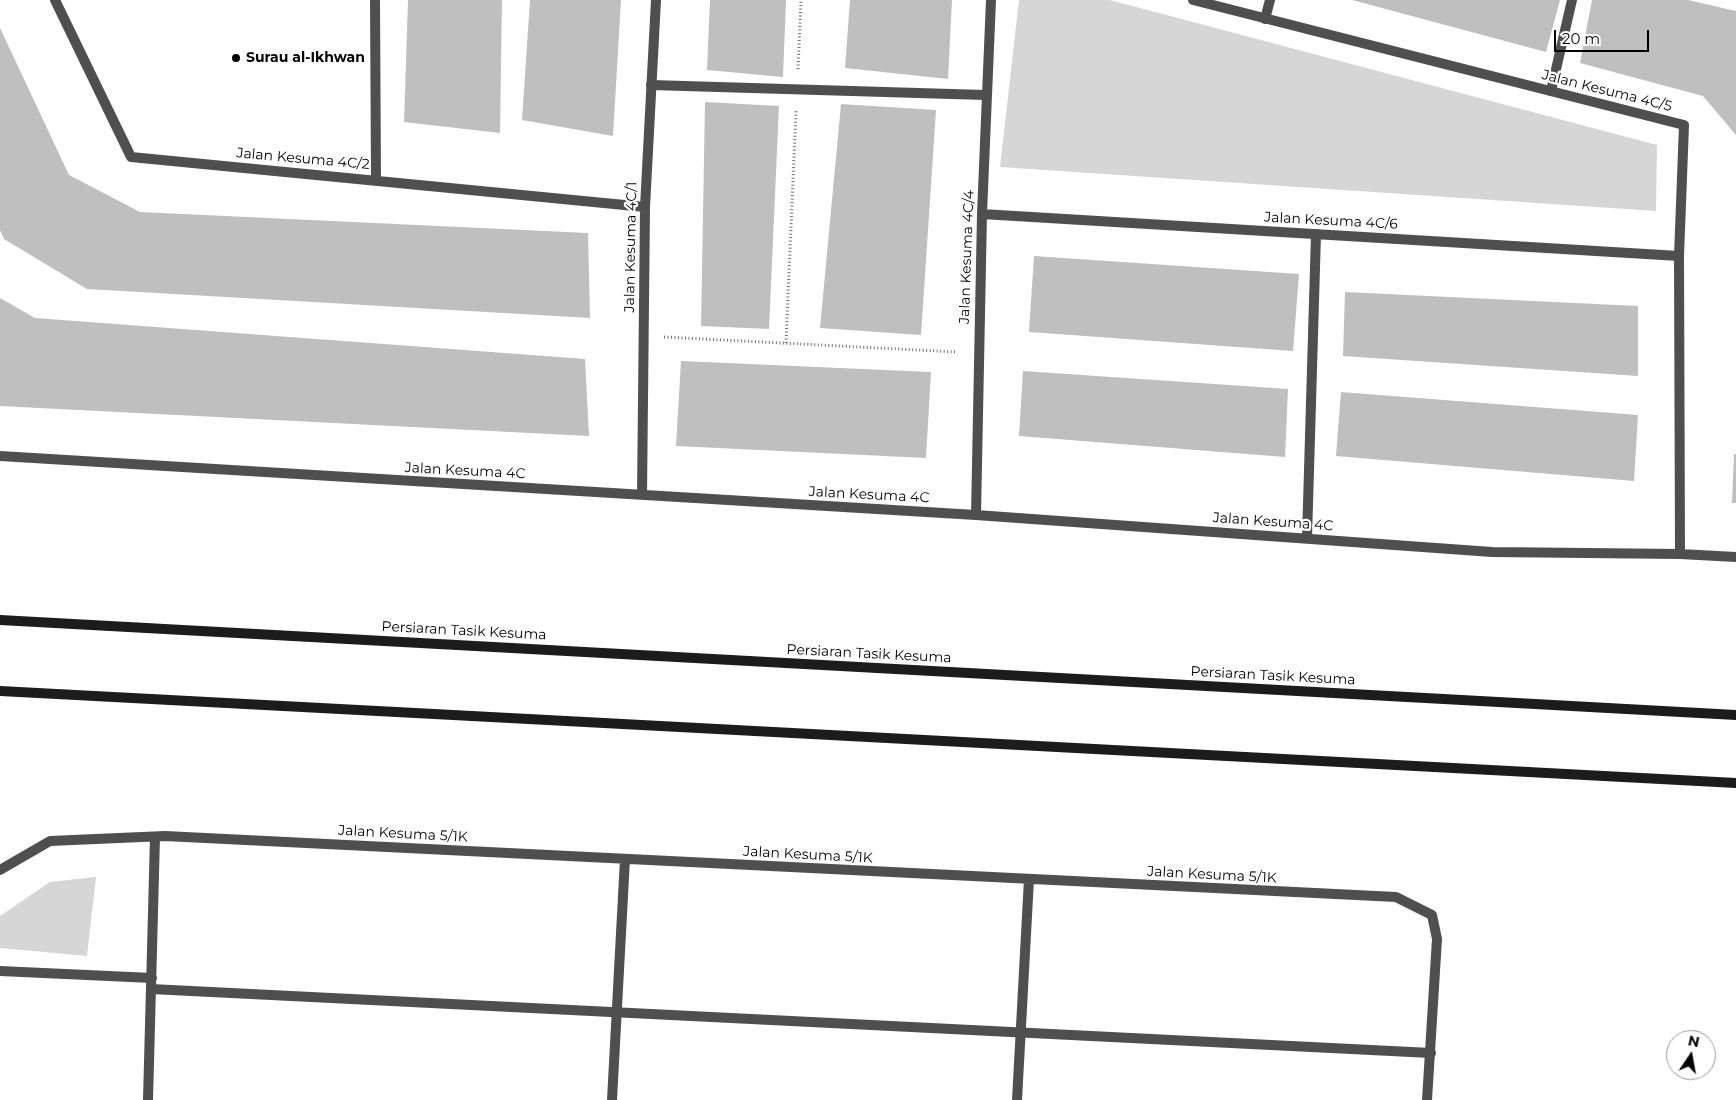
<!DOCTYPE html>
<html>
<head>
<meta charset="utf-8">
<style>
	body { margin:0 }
	#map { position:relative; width:1736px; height:1100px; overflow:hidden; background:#fff; font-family:Montserrat,sans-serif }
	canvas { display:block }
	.north { position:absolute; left:1666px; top:1030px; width:50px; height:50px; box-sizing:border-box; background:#fff; border:1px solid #999; border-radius:50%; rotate:12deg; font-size:14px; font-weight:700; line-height:20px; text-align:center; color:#000 }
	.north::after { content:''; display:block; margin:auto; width:18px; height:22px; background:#000; clip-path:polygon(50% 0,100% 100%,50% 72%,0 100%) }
	.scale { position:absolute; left:1554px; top:30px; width:95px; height:22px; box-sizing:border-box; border:2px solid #000; border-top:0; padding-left:6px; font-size:15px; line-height:18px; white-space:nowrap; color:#000; -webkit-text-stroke:4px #fff; paint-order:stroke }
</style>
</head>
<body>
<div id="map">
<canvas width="1736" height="1100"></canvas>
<div class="north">N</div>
<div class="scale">20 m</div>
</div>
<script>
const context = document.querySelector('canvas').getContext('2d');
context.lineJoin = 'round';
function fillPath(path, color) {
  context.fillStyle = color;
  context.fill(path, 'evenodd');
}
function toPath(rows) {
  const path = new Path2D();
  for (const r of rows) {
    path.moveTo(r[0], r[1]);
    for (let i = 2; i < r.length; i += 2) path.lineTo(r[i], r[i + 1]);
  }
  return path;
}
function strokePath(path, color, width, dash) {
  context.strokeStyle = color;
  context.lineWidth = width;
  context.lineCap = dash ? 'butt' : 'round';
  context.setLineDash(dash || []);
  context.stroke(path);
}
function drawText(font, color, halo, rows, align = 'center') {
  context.font = font + ' Montserrat,sans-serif';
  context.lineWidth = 4.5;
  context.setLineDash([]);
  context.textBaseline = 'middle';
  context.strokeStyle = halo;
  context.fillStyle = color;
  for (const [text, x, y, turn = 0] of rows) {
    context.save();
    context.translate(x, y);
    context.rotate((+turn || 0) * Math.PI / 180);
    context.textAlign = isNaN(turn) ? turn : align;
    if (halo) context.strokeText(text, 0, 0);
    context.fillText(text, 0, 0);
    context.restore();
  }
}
const green = toPath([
	[1019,0,1110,0,1657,145,1656,211,1000,167],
	[96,877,87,956,0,948,0,916,50,882]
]);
const building = toPath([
	[408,0,502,0,500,133,404,122],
	[530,0,621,0,613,136,522,120],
	[710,0,786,0,783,77,707,70],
	[850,0,952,0,948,79,845,68],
	[1352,0,1560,0,1546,52],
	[1592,0,1688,0,1736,11,1736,135,1703,96,1580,63],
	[0,28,69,175,140,212,588,233,590,318,87,289,4,239,0,230],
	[705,102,779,106,769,329,701,326],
	[841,104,936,110,921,335,820,328],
	[1034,256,1299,274,1293,351,1029,332],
	[1345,292,1638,306,1638,376,1343,356],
	[0,298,35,318,585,359,589,436,0,406],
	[681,361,931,372,926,458,676,446],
	[1023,371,1288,389,1285,457,1019,436],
	[1341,392,1638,415,1634,481,1336,456],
	[1734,454,1736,454,1736,503,1732,503]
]);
const path = toPath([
	[798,69,801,0],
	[664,337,957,352],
	[786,343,796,111]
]);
const lane = toPath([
	[1265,19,1270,0],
	[651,85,985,95],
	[1551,91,1572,0],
	[1307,538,1316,234],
	[151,989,1431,1053]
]);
const street = toPath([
	[55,0,131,157,645,207],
	[375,0,376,180],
	[1193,0,1684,125,1679,256,1680,554],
	[982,214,1679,256],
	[0,456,976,515,1492,552,1680,554,1736,557],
	[642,495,645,207,656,0],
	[976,515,982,214,991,0],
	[0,870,50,841,165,836,1396,897,1432,915,1437,939,1427,1100],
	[0,971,152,978],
	[148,1100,155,837],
	[612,1100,625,859],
	[1017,1100,1029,879]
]);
const secondary = toPath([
	[0,620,1736,715],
	[0,691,1736,783]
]);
const markers = [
	[236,58,5,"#000"]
];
const poiNames = [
	["Surau al-Ikhwan",246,58]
];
const streetNames = [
	["Jalan Kesuma 4C/5",1607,91,14],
	["Jalan Kesuma 4C/2",303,159,5],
	["Jalan Kesuma 4C/6",1331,221,3],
	["Jalan Kesuma 4C/1",631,247,-89],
	["Jalan Kesuma 4C/4",967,257,-88],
	["Jalan Kesuma 4C",465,471,3],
	["Jalan Kesuma 4C",869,495,3],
	["Jalan Kesuma 4C",1273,522,4],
	["Persiaran Tasik Kesuma",464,631,3],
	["Persiaran Tasik Kesuma",869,654,3],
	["Persiaran Tasik Kesuma",1273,676,3],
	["Jalan Kesuma 5/1K",403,834,3],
	["Jalan Kesuma 5/1K",808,855,3],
	["Jalan Kesuma 5/1K",1212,875,3]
];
fillPath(green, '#d6d6d6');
fillPath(building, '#bfbfbf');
strokePath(path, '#717171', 3, [1, 2.5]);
strokePath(lane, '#4f4f4f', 10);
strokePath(street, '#4f4f4f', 10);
strokePath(secondary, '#1c1c1c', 10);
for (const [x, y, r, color] of markers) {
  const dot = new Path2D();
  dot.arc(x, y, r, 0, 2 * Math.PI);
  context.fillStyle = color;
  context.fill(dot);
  strokePath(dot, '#fff', 2);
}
drawText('bold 14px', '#000', '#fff', poiNames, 'left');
drawText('14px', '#000', '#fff', streetNames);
</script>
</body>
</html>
